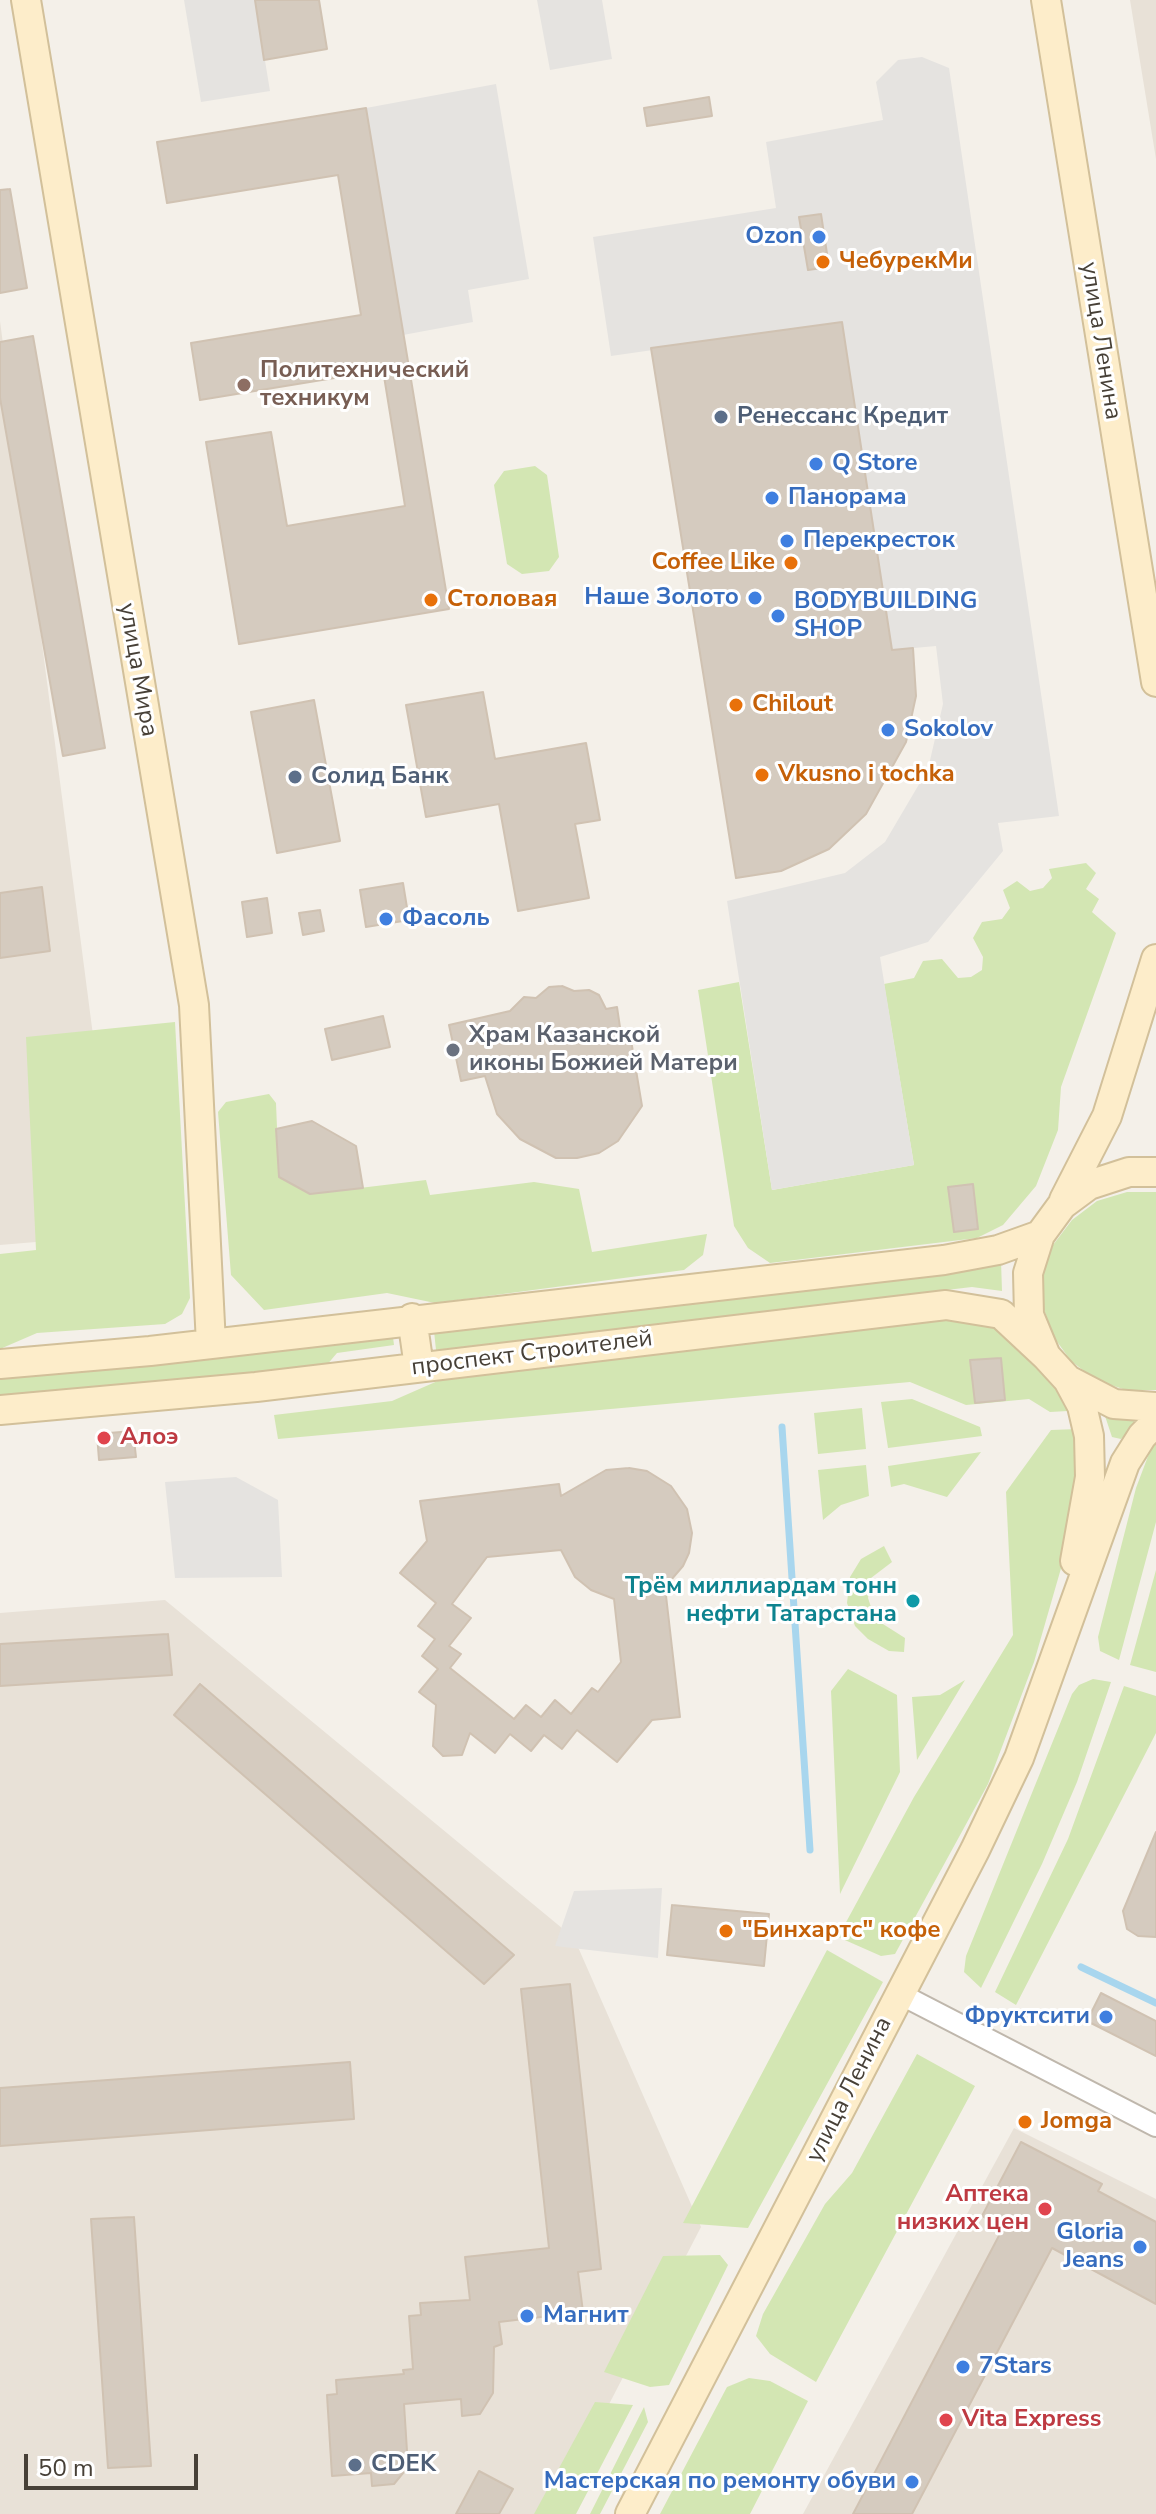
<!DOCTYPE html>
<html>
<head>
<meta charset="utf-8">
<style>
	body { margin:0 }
	#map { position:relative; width:1156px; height:2514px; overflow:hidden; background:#f4f0e9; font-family:"Nunito Sans",sans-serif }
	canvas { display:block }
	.scale { position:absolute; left:24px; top:2454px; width:174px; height:36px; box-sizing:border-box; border:4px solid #474037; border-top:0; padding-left:10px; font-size:24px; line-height:28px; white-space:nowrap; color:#474037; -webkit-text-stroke:6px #fff; paint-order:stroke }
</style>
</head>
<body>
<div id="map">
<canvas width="1156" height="2514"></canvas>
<div class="scale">50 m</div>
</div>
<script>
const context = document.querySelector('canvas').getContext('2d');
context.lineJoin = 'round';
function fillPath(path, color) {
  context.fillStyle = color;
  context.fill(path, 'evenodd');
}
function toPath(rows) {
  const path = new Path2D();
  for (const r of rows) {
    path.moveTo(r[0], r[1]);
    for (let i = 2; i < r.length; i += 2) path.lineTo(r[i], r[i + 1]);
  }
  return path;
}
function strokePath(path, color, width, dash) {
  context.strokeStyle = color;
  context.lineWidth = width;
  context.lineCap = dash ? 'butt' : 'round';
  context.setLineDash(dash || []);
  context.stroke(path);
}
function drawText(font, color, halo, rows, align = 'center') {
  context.font = font + ' "Nunito Sans",sans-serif';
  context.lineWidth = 6;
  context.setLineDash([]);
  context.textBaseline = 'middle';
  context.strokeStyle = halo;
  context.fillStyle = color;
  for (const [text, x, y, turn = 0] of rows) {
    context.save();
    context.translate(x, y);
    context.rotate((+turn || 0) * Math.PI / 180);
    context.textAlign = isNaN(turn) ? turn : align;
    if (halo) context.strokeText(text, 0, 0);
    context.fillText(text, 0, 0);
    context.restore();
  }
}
const residential = toPath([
	[1130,0,1156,0,1156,159],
	[0,321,119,1235,0,1245],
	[165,1600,574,1938,701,2227,552,2514,0,2514,0,1613],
	[1014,2128,1156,2199,1156,2514,803,2514]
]);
const green = toPath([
	[535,466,547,475,559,557,549,571,522,574,507,564,494,485,504,471],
	[1086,863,1096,873,1086,889,1099,899,1092,912,1116,933,1061,1087,1058,1130,1036,1186,1003,1225,977,1238,770,1263,748,1248,734,1226,698,990,739,982,772,1190,914,1165,884,984,914,978,923,961,942,959,958,978,971,977,982,970,983,957,973,938,982,922,1002,919,1010,908,1003,890,1017,881,1030,891,1043,888,1052,878,1049,869],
	[175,1022,190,1298,182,1314,165,1324,37,1333,0,1349,0,1254,36,1250,26,1037],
	[269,1094,276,1103,279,1177,310,1194,426,1180,430,1195,534,1182,579,1189,592,1252,707,1234,703,1255,684,1270,435,1303,387,1293,264,1310,231,1275,218,1112,226,1102],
	[1127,1192,1156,1192,1156,1390,1126,1390,1096,1380,1071,1361,1053,1336,1043,1306,1043,1275,1053,1245,1072,1220,1097,1201],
	[1001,1261,1002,1291,972,1287,436,1350,434,1331,972,1270],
	[940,1320,993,1326,1021,1346,1057,1388,1068,1411,1050,1412,1029,1399,966,1405,910,1382,278,1439,274,1415,392,1401,449,1376],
	[393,1337,394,1345,337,1353,326,1366,0,1400,0,1379],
	[912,1399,980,1427,982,1436,888,1448,881,1402],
	[862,1408,866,1449,818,1454,814,1413],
	[1104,1413,1133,1416,1135,1425,1121,1439,1112,1437],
	[1078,1429,1082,1466,1066,1551,1034,1662,988,1784,895,1954,881,1956,838,1937,914,1797,1013,1635,1006,1492,1051,1430],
	[1153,1443,1156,1444,1156,1522,1119,1660,1100,1651,1098,1637,1136,1488],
	[981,1452,947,1497,904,1484,891,1487,888,1466],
	[866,1465,869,1496,841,1505,823,1520,818,1470],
	[884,1546,892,1562,871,1578,868,1598,875,1619,905,1638,904,1652,889,1651,868,1639,855,1626,847,1603,850,1577,861,1559],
	[1156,1570,1156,1672,1130,1665],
	[848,1669,897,1695,900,1772,840,1894,831,1691],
	[1093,1679,1111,1682,1077,1782,1042,1864,981,1988,964,1972,966,1956,1072,1694,1079,1685],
	[965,1680,917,1760,912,1697,940,1695],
	[1124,1686,1156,1696,1156,1733,1016,2005,995,1992,1068,1839],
	[827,1950,883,1982,748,2228,683,2223],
	[917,2054,975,2086,816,2382,770,2354,756,2336,763,2314,825,2204,852,2173],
	[720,2255,728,2265,669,2385,650,2387,604,2372,663,2256],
	[749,2378,770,2381,808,2401,750,2514,660,2514,727,2387],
	[595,2402,633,2405,576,2514,534,2514],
	[644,2407,648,2422,600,2514,590,2514]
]);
const parking = toPath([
	[184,0,255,0,270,91,201,102],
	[537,0,602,0,612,59,550,70],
	[922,57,949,68,1059,816,998,823,1003,851,928,942,880,957,914,1165,772,1190,727,901,845,873,885,842,928,769,943,704,936,646,892,650,842,323,611,356,593,237,776,208,766,142,883,120,876,82,898,60],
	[496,84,529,279,468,290,473,322,403,335,366,108],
	[236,1477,278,1500,282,1577,175,1578,165,1482],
	[662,1888,658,1958,555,1946,574,1891]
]);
const stream = toPath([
	[782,1427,810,1850],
	[1081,1967,1156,2003]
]);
const building = toPath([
	[255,0,319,0,327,49,264,60,255,0],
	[709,97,712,116,647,126,644,108,709,97],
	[366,108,449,609,239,644,206,442,271,432,287,526,405,506,383,370,200,400,191,343,361,315,338,175,167,203,157,142,366,108],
	[10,189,27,288,0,293,0,190,10,189],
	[821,214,829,267,808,270,799,217,821,214],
	[842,322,892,650,913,648,916,696,906,742,866,814,829,849,781,871,736,878,651,348,842,322],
	[33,336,105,748,63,756,0,398,0,342,33,336],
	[483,692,495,759,586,743,600,820,575,824,589,898,518,911,499,804,426,817,406,705,483,692],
	[314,700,340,841,277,853,251,712,314,700],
	[403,883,409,920,366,927,360,890,403,883],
	[42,887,50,951,0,958,0,893,42,887],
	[267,898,272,933,247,937,242,902,267,898],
	[320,910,324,931,303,935,299,913,320,910],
	[562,986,574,991,589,990,599,995,606,1009,617,1007,622,1041,631,1040,642,1106,618,1141,599,1153,577,1158,556,1158,520,1139,497,1114,485,1076,461,1081,449,1025,510,1011,524,997,536,998,549,987,562,986],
	[383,1016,390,1047,332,1060,325,1029,383,1016],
	[312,1121,356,1146,363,1188,310,1194,279,1177,276,1129,312,1121],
	[973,1184,978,1229,954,1232,948,1187,973,1184],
	[1001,1358,1005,1400,975,1403,970,1360,1001,1358],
	[133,1431,136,1457,99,1460,97,1434,133,1431],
	[629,1468,647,1471,671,1486,687,1509,692,1533,689,1553,683,1566,665,1587,680,1717,652,1720,617,1762,577,1730,562,1749,544,1735,531,1751,510,1734,495,1753,470,1733,462,1755,443,1756,433,1746,436,1705,419,1692,438,1669,422,1656,435,1639,418,1626,436,1603,400,1573,427,1541,420,1501,559,1484,561,1496,606,1470,629,1468],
	[561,1550,575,1577,591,1590,614,1599,621,1662,598,1692,592,1688,571,1714,555,1700,541,1717,526,1705,514,1719,450,1668,461,1654,449,1646,471,1618,452,1604,487,1557,561,1550],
	[168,1634,172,1675,0,1686,0,1644,168,1634],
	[200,1684,514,1955,484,1984,174,1715,200,1684],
	[1156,1832,1156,1937,1138,1936,1127,1929,1123,1911,1156,1832],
	[672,1905,769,1914,764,1966,667,1955,672,1905],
	[570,1984,601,2269,578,2272,583,2312,499,2322,502,2344,494,2347,493,2393,480,2414,462,2416,461,2399,404,2404,408,2467,394,2484,372,2486,371,2473,332,2476,327,2395,337,2394,336,2380,404,2374,403,2370,413,2369,409,2316,421,2315,420,2303,470,2300,465,2257,549,2248,521,1989,570,1984],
	[1101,1993,1156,2021,1156,2056,1087,2021,1101,1993],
	[350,2062,354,2119,0,2146,0,2088,350,2062],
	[1021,2142,1102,2184,1098,2191,1156,2222,1156,2304,1052,2248,912,2514,853,2514,1003,2228,982,2216,1021,2142],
	[134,2217,151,2466,108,2468,91,2219,134,2217],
	[479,2471,513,2489,499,2514,456,2514,479,2471]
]);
const street = toPath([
	[900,1994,1156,2126]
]);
const secondary = toPath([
	[26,0,194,1005,211,1344],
	[1046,0,1156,682],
	[1156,1172,1129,1172,1089,1185,1062,1205,1040,1235,1028,1273,1029,1315,1046,1356,1068,1380,1114,1404,1156,1407],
	[1064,1200,1107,1116,1156,959],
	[412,1318,419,1367],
	[0,1364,150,1351,944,1260,998,1250,1040,1235],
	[1068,1380,1082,1406,1089,1436,1090,1477,1075,1561],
	[0,1410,256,1387,946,1305,1001,1314,1046,1356],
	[630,2514,975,1850,1019,1758,1125,1463,1142,1436,1156,1422]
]);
const markers = [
	[819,237,8,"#3f7fe0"],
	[823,262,8,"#e8710a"],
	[244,385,8,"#8d6e63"],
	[721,417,8,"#5c6f8a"],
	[816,464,8,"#3f7fe0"],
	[772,498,8,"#3f7fe0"],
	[787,541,8,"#3f7fe0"],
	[791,563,8,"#e8710a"],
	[755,598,8,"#3f7fe0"],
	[431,600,8,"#e8710a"],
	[778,616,8,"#3f7fe0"],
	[736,705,8,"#e8710a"],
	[888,730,8,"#3f7fe0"],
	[762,775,8,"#e8710a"],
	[295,777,8,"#5c6f8a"],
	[386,919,8,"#3f7fe0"],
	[453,1050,8,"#6b7280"],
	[104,1438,8,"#e0444e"],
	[913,1601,8,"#0f9aa8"],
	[726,1931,8,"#e8710a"],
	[1106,2017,8,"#3f7fe0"],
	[1025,2122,8,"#e8710a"],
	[1045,2209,8,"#e0444e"],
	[1140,2247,8,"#3f7fe0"],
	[527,2316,8,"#3f7fe0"],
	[963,2367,8,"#3f7fe0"],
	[946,2420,8,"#e0444e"],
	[355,2465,8,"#5c6f8a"],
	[912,2482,8,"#3f7fe0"]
];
const shopNames = [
	["Ozon",803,237,"right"],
	["Q Store",832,464],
	["Панорама",788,498],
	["Перекресток",803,541],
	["Наше Золото",739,598,"right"],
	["BODYBUILDING",794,602],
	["SHOP",794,630],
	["Sokolov",904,730],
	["Фасоль",402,919],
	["Фруктсити",1090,2017,"right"],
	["Gloria",1124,2233,"right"],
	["Jeans",1124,2261,"right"],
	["Магнит",543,2316],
	["7Stars",979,2367],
	["Мастерская по ремонту обуви",896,2482,"right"]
];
const foodNames = [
	["ЧебурекМи",839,262],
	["Coffee Like",775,563,"right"],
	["Столовая",447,600],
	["Chilout",752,705],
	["Vkusno i tochka",778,775],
	["\"Бинхартс\" кофе",742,1931],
	["Jomga",1041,2122]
];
const streetNames = [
	["улица Ленина",1100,341,81],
	["улица Мира",137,670,80],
	["проспект Строителей",532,1354,-7],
	["улица Ленина",850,2090,-63]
];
const educationNames = [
	["Политехнический",260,371],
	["техникум",260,399]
];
const serviceNames = [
	["Ренессанс Кредит",737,417],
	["Солид Банк",311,777],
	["CDEK",371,2465]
];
const worshipNames = [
	["Храм Казанской",469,1036],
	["иконы Божией Матери",469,1064]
];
const healthNames = [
	["Алоэ",120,1438],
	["Аптека",1029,2195,"right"],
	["низких цен",1029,2223,"right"],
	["Vita Express",962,2420]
];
const cultureNames = [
	["Трём миллиардам тонн",897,1587],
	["нефти Татарстана",897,1615]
];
fillPath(residential, '#e8e1d7');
fillPath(green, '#d3e6b3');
fillPath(parking, '#e5e3e0');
strokePath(stream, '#a8d6ee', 7);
fillPath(building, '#d5cbbf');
strokePath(building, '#d0c2b2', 2);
strokePath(street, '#bfb7ac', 24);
strokePath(secondary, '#d2c09a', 32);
strokePath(street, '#fff', 20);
strokePath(secondary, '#fdedca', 28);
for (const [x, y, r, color] of markers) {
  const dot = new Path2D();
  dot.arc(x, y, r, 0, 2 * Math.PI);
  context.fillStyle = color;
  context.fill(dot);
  strokePath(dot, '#fff', 3);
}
drawText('bold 24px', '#366cbe', '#fff', shopNames, 'left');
drawText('bold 24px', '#c56008', '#fff', foodNames, 'left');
drawText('24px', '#474037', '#fff', streetNames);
drawText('bold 24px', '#785e54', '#fff', educationNames, 'left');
drawText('bold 24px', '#4e5e75', '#fff', serviceNames, 'left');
drawText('bold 24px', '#5b616d', '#fff', worshipNames, 'left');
drawText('bold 24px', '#be3a42', '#fff', healthNames, 'left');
drawText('bold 24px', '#0d838f', '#fff', cultureNames, 'right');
</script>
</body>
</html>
